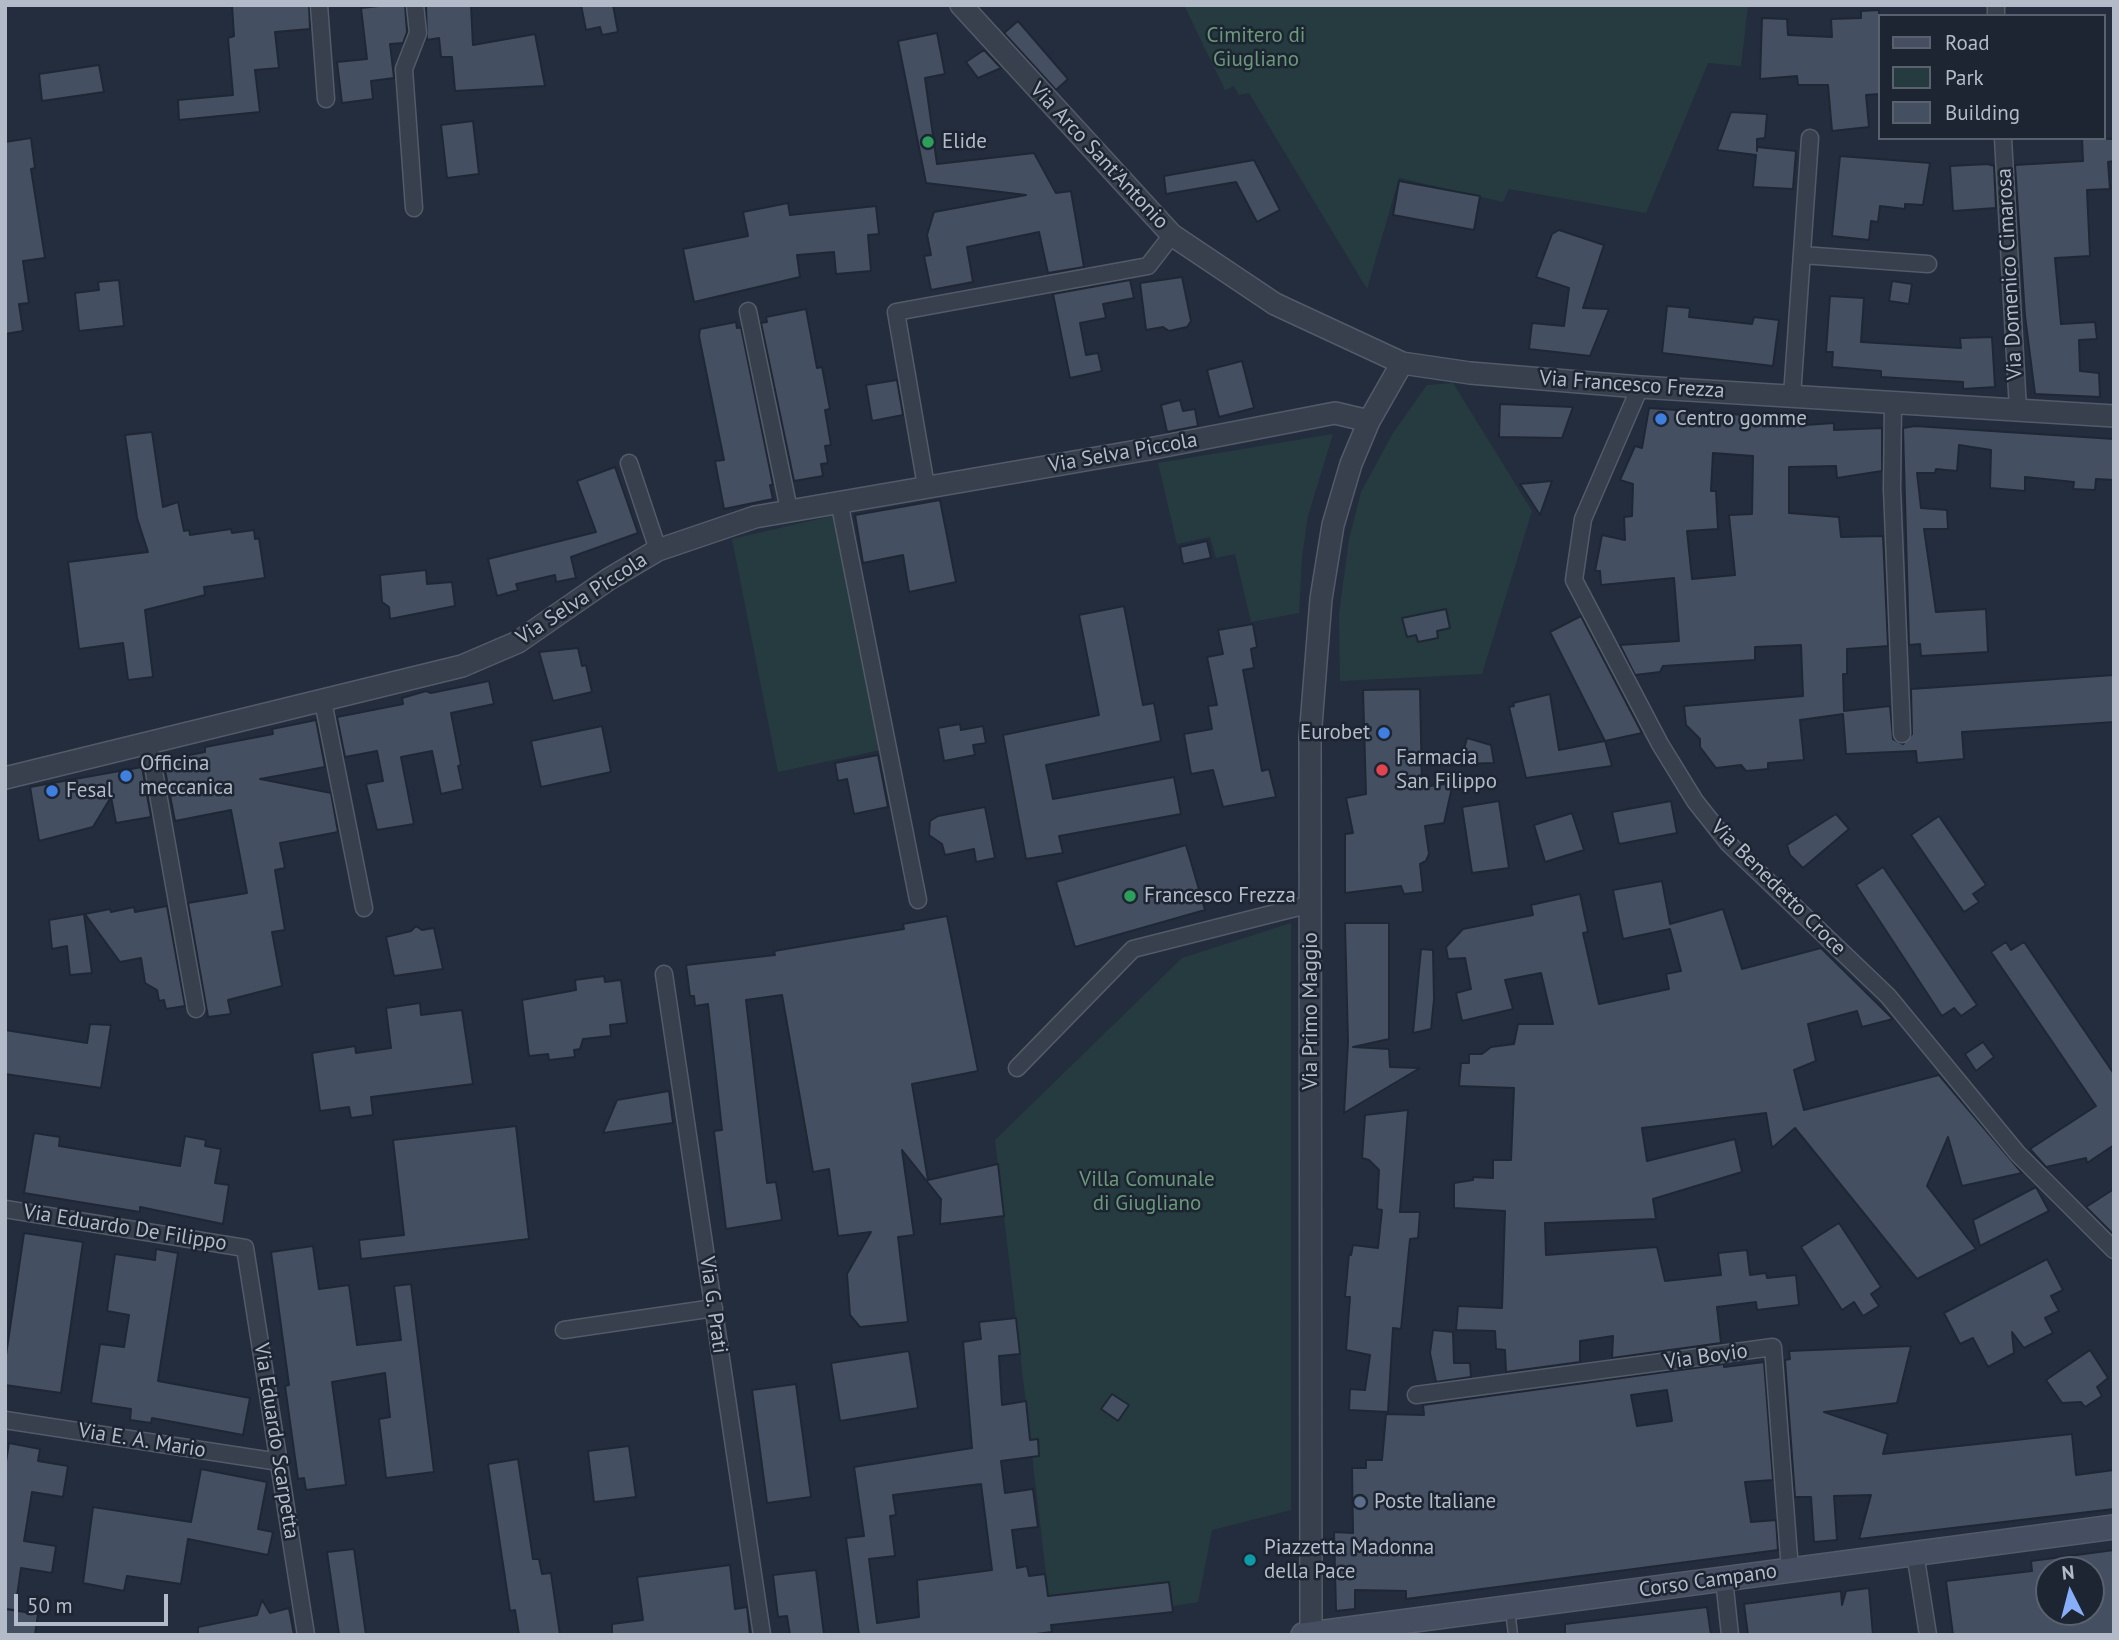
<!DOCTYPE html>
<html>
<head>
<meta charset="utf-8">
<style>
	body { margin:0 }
	#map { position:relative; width:2119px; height:1640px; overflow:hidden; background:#242d3e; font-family:"PT Sans",sans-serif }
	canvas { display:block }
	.frame { position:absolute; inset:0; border:7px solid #b3bbc9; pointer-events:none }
	.legend { position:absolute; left:1878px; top:14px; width:228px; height:126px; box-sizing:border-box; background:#1d2533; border:2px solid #59616f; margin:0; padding:9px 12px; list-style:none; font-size:21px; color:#b3bbc9 }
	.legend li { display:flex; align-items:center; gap:14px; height:35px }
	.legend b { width:35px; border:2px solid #59616f }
	.north { position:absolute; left:2035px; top:1556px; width:70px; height:70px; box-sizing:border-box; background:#1d2533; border:2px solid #59616f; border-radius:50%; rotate:354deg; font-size:19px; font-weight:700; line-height:28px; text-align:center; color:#b3bbc9 }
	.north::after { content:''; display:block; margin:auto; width:24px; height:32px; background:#89aef9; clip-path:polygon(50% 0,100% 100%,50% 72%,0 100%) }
	.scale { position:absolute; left:14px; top:1594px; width:154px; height:32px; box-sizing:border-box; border:4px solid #b3bbc9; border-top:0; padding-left:9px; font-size:21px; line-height:24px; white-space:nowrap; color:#b3bbc9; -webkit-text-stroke:5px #1d2533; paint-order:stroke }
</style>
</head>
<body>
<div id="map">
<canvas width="2119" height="1640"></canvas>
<div class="frame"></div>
<ul class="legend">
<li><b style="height:9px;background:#464e61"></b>Road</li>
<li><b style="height:19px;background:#263b3f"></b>Park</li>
<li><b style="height:19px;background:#454f62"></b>Building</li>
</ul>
<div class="north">N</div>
<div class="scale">50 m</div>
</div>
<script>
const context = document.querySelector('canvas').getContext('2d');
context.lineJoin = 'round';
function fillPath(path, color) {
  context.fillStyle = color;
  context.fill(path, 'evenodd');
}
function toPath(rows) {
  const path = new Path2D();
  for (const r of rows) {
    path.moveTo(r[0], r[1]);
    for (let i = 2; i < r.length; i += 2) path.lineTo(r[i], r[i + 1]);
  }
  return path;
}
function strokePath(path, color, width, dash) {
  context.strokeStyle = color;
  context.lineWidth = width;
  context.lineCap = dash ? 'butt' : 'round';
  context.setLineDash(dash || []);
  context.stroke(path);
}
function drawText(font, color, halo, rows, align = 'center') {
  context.font = font + ' "PT Sans",sans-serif';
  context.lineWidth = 5;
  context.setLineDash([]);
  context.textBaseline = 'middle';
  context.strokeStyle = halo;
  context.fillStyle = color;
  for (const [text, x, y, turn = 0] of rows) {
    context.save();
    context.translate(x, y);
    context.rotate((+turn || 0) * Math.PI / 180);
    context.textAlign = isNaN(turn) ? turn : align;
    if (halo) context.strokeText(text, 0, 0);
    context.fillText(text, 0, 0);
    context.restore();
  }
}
const green = toPath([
	[1184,5,1748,5,1741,66,1708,63,1646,213,1509,189,1503,202,1399,178,1367,289,1249,93,1239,95,1234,86,1225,90],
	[1453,383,1532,511,1482,674,1340,681,1339,614,1349,539,1361,492,1393,433,1427,385],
	[1333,434,1308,516,1302,557,1299,613,1251,622,1235,554,1216,558,1210,537,1177,544,1158,463],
	[836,515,880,750,778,772,732,539],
	[1291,923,1291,1510,1212,1530,1198,1602,1173,1606,1173,1612,1052,1625,995,1140,1182,958]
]);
const building = toPath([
	[232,5,309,5,310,29,275,32,279,68,255,70,260,112,179,120,178,100,233,95,228,38,234,36,232,5],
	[388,5,405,5,407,32,403,43,390,44,394,78,371,81,373,99,342,103,337,62,367,59,361,8,388,5],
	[426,5,471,5,473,45,535,34,545,86,455,91,452,57,441,57,439,38,427,40,426,5],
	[581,5,613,5,618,32,602,35,600,27,586,30,581,5],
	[1879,10,1879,94,1866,95,1869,127,1832,131,1828,85,1798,85,1797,76,1760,79,1762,18,1787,19,1788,35,1832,37,1831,19,1861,18,1861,11,1879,10],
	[1018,21,1068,79,1056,90,1004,33,1018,21],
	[937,33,945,74,925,78,937,164,1034,153,1056,193,1071,191,1084,267,1048,273,1039,232,967,247,973,282,931,290,924,256,931,255,927,235,934,212,1026,195,926,183,898,41,937,33],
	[984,50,1001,68,978,78,966,62,984,50],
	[99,65,104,92,42,101,39,74,99,65],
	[1731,112,1767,114,1765,138,1757,139,1757,151,1757,147,1796,151,1793,189,1753,187,1756,155,1717,150,1731,112],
	[473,121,479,174,447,178,441,125,473,121],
	[31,138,35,168,31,169,45,258,23,261,29,303,19,304,23,331,5,334,5,142,31,138],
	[2082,138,2114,139,2114,161,2108,162,2110,189,2087,190,2090,256,2055,258,2061,324,2095,322,2097,339,2079,340,2080,371,2099,373,2100,397,2035,394,2025,316,2015,165,2083,161,2082,138],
	[1840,156,1930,163,1923,205,1905,204,1905,209,1880,206,1878,222,1871,221,1869,240,1832,236,1840,156],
	[1254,160,1280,210,1257,222,1236,182,1166,194,1164,176,1254,160],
	[1988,164,1994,166,1996,208,1953,211,1950,166,1988,164],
	[1399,181,1480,196,1474,230,1393,215,1399,181],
	[788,203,790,215,876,206,879,234,868,235,871,271,836,274,834,252,797,255,800,277,694,302,683,249,748,236,743,212,788,203],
	[1559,230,1604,245,1583,308,1609,309,1590,356,1529,349,1532,323,1564,326,1569,288,1536,277,1552,234,1559,230],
	[1182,277,1191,321,1187,327,1169,331,1163,327,1146,330,1140,283,1182,277],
	[119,280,124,326,79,331,75,293,99,290,98,282,119,280],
	[1130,280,1134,298,1103,304,1106,318,1080,323,1086,355,1098,353,1102,371,1070,378,1053,294,1130,280],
	[1892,281,1912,284,1909,304,1889,301,1892,281],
	[1830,296,1864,298,1861,342,1961,348,1960,338,1992,337,1995,387,1963,389,1963,382,1881,377,1881,371,1832,367,1833,352,1826,352,1830,296],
	[1667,306,1690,308,1689,317,1752,324,1754,317,1779,320,1773,366,1662,353,1667,306],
	[806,309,817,368,822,367,830,409,825,410,831,445,825,446,828,463,821,464,823,476,794,481,761,323,767,322,766,317,806,309],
	[736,322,737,328,741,327,773,485,770,485,773,499,724,509,715,461,724,460,699,336,700,329,736,322],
	[1242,361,1254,408,1219,417,1207,370,1242,361],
	[897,380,903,415,872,421,866,385,897,380],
	[1180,400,1183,411,1195,409,1198,426,1167,432,1161,405,1180,400],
	[1500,404,1573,407,1562,438,1499,437,1500,404],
	[1649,408,1784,418,1784,422,1804,422,1805,425,1834,423,1834,430,1882,428,1882,471,1837,478,1836,466,1789,467,1789,513,1839,517,1841,537,1883,536,1888,646,1847,649,1847,674,1843,674,1844,711,1890,706,1893,739,1903,744,1912,734,1911,689,2114,675,2114,722,1962,732,1964,759,1917,763,1916,751,1846,754,1843,714,1800,720,1804,760,1768,763,1768,769,1746,771,1741,765,1716,768,1700,747,1700,739,1686,725,1684,706,1803,696,1801,645,1755,647,1755,660,1663,666,1660,672,1635,675,1620,645,1679,641,1674,578,1601,585,1600,571,1595,571,1602,535,1625,540,1624,517,1632,516,1633,484,1620,480,1635,446,1642,448,1649,408],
	[1713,453,1753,456,1752,514,1729,515,1735,575,1692,579,1687,531,1718,529,1716,491,1711,491,1713,453],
	[1915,426,2114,439,2114,480,2096,479,2095,490,2073,489,2074,482,2025,477,2025,491,1990,488,1991,450,1959,445,1957,471,1936,469,1935,473,1917,473,1921,508,1947,510,1948,529,1924,529,1936,612,1986,609,1988,652,1921,656,1920,644,1909,645,1903,428,1915,426],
	[152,432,163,507,178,502,184,531,189,530,190,535,231,529,232,533,254,530,255,539,259,538,265,578,204,587,205,595,145,610,153,677,128,680,123,643,79,649,68,562,148,552,137,518,125,435,152,432],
	[615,467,638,533,571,557,576,578,556,582,555,575,516,584,518,590,497,596,488,559,596,532,577,481,615,467],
	[1552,481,1540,515,1520,484,1552,481],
	[940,500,956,582,909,592,903,555,863,563,855,515,940,500],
	[1207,541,1211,558,1183,564,1180,547,1207,541],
	[426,570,427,584,452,582,455,606,390,619,389,607,382,602,380,575,426,570],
	[1124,606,1143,705,1154,703,1161,741,1046,765,1053,799,1174,777,1181,814,1059,836,1063,853,1026,859,1003,735,1099,715,1079,615,1124,606],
	[1446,609,1450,628,1437,631,1438,638,1418,642,1416,635,1407,637,1402,618,1446,609],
	[1581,616,1642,733,1605,741,1550,632,1581,616],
	[1253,624,1257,647,1251,649,1254,668,1243,670,1262,771,1269,769,1276,797,1223,807,1213,770,1191,774,1184,734,1212,729,1208,706,1217,705,1207,657,1223,654,1218,630,1253,624],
	[578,648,582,666,586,665,592,692,553,701,539,652,578,648],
	[489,681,494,704,451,713,461,765,458,766,463,789,441,794,432,751,401,757,414,824,377,830,366,784,383,781,377,751,345,757,337,717,403,704,402,698,426,691,431,693,489,681],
	[1420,689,1422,787,1453,783,1444,823,1425,826,1429,854,1426,861,1420,864,1423,892,1404,894,1401,886,1345,893,1345,834,1353,833,1346,798,1366,794,1363,690,1420,689],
	[1550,694,1559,750,1605,741,1612,766,1526,778,1509,707,1514,706,1513,703,1550,694],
	[316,720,325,767,260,779,331,793,338,832,280,843,285,868,275,870,285,930,272,932,282,986,228,1000,231,1014,208,1017,188,903,247,893,231,810,175,821,163,760,205,752,205,747,273,734,272,729,316,720],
	[960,724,961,730,983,726,986,743,973,745,975,755,944,761,938,728,960,724],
	[602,726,611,772,541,787,531,741,602,726],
	[1467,738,1491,745,1494,763,1460,764,1467,738],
	[878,755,888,807,854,814,847,779,838,781,835,763,878,755],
	[142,767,151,817,116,823,111,797,93,827,39,841,30,787,142,767],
	[1499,801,1509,868,1472,873,1462,807,1499,801],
	[1671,801,1677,833,1619,844,1612,812,1671,801],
	[985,807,995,858,976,862,974,849,945,855,942,844,929,835,930,821,938,816,985,807],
	[1572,813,1584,850,1545,862,1534,825,1572,813],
	[1836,814,1849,829,1803,868,1790,855,1787,845,1836,814],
	[1939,816,1986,885,1973,894,1979,902,1964,912,1911,835,1939,816],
	[1186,845,1205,910,1075,947,1056,882,1186,845],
	[1883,867,1977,1005,1961,1016,1954,1008,1942,1016,1856,885,1883,867],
	[1662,881,1670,924,1723,909,1742,969,1821,948,1893,1019,1862,1027,1857,1011,1808,1024,1816,1061,1794,1070,1804,1110,1939,1075,2022,1173,1962,1186,1948,1137,1927,1186,1976,1249,1917,1279,1795,1128,1772,1148,1766,1113,1642,1128,1647,1161,1735,1139,1742,1172,1653,1199,1656,1219,1545,1223,1546,1255,1657,1247,1665,1281,1721,1275,1718,1253,1747,1250,1750,1275,1766,1273,1767,1278,1796,1275,1799,1305,1757,1310,1756,1302,1717,1307,1721,1343,1612,1358,1613,1336,1580,1341,1580,1362,1506,1372,1505,1350,1496,1349,1495,1331,1456,1330,1458,1306,1502,1308,1505,1211,1454,1208,1454,1183,1473,1180,1473,1177,1493,1178,1493,1160,1511,1160,1514,1088,1459,1086,1461,1063,1469,1063,1469,1054,1482,1054,1491,1047,1514,1044,1518,1024,1553,1024,1541,973,1505,980,1513,1009,1462,1021,1456,993,1471,989,1465,958,1448,959,1446,947,1463,929,1533,915,1531,905,1580,894,1588,932,1583,933,1599,1004,1669,989,1666,974,1681,971,1670,929,1623,939,1613,890,1662,881],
	[167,906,185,1006,166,1009,164,1000,159,1001,157,990,145,983,141,958,120,962,85,914,110,909,111,912,134,907,135,912,167,906],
	[84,914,92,973,70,975,67,946,52,949,49,920,84,914],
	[947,916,978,1071,912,1084,928,1180,998,1164,1004,1216,940,1224,941,1199,902,1150,914,1235,898,1237,908,1322,860,1327,850,1315,847,1274,871,1232,838,1236,829,1169,813,1172,782,995,746,1000,767,1183,776,1182,782,1220,726,1229,714,1131,722,1130,708,1004,695,1006,694,996,690,996,686,965,775,955,774,951,904,929,903,924,947,916],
	[1345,923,1389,923,1389,1039,1353,1047,1389,1049,1390,1067,1420,1068,1344,1113,1348,1042,1345,923],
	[416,926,422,930,434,928,443,969,394,976,386,937,411,931,416,926],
	[2006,942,2011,950,2024,942,2114,1074,2114,1145,2087,1163,2086,1158,2046,1167,2030,1149,2096,1106,1991,952,2006,942],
	[1421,949,1433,950,1434,999,1431,1029,1413,1033,1421,949],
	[604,976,605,982,621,980,627,1023,610,1025,611,1036,583,1039,580,1049,574,1050,575,1057,549,1060,548,1054,529,1056,522,1000,576,990,575,980,604,976],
	[420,1003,421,1015,462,1010,473,1084,371,1097,373,1115,351,1118,349,1107,320,1111,312,1053,355,1046,356,1053,391,1048,386,1008,420,1003],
	[90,1024,111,1025,101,1088,5,1074,5,1030,87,1043,90,1024],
	[1983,1042,1994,1057,1976,1071,1965,1054,1983,1042],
	[669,1091,673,1123,603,1133,617,1100,669,1091],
	[1408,1110,1400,1212,1420,1212,1418,1238,1410,1239,1401,1329,1393,1328,1388,1412,1349,1410,1350,1389,1365,1390,1370,1355,1346,1350,1350,1297,1345,1297,1349,1254,1351,1255,1353,1245,1378,1248,1382,1210,1377,1209,1379,1170,1369,1160,1362,1158,1365,1115,1408,1110],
	[516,1126,529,1239,361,1259,359,1240,404,1235,393,1140,516,1126],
	[34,1133,60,1137,59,1146,180,1166,185,1136,206,1140,205,1146,221,1149,215,1183,229,1185,223,1224,140,1207,140,1212,24,1193,34,1133],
	[2036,1187,2049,1211,1980,1246,1973,1220,2036,1187],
	[2114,1189,2114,1232,2112,1233,2086,1207,2114,1189],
	[1839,1223,1881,1287,1871,1294,1879,1306,1863,1316,1854,1302,1842,1310,1801,1247,1839,1223],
	[24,1233,83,1242,61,1393,5,1385,5,1362,24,1233],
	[313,1246,319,1289,349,1285,357,1345,401,1340,394,1286,411,1284,434,1472,386,1478,379,1419,390,1417,385,1373,332,1382,346,1485,306,1490,304,1478,298,1479,285,1386,289,1385,271,1252,313,1246],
	[156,1249,178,1253,158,1381,250,1398,243,1435,152,1418,151,1423,130,1420,131,1409,91,1403,100,1344,124,1347,129,1315,107,1311,115,1254,155,1260,156,1249],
	[2047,1259,2063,1290,2051,1296,2059,1311,2045,1318,2053,1333,2024,1348,2012,1332,2014,1353,1988,1367,1973,1338,1960,1344,1944,1313,2047,1259],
	[1016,1318,1020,1354,999,1356,1002,1405,1026,1401,1030,1440,1038,1439,1039,1456,1001,1461,1005,1493,1033,1489,1038,1527,1012,1530,1017,1568,1027,1566,1029,1576,1045,1574,1048,1596,1169,1582,1173,1612,1051,1625,1052,1632,1028,1635,859,1635,846,1538,864,1536,854,1467,972,1448,963,1342,981,1339,979,1322,1016,1318],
	[981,1484,992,1570,917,1580,919,1617,877,1623,869,1559,895,1556,890,1516,896,1515,893,1495,981,1484],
	[1433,1330,1453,1332,1454,1363,1470,1363,1471,1377,1436,1382,1430,1353,1433,1330],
	[1911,1346,1897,1403,1824,1412,1888,1434,1883,1454,2072,1434,2076,1475,2114,1470,2114,1509,1859,1539,1871,1495,1834,1496,1837,1540,1814,1542,1811,1497,1795,1497,1785,1360,1790,1359,1789,1351,1911,1346],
	[2090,1350,2108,1378,2097,1387,2102,1396,2085,1407,2081,1402,2062,1403,2046,1380,2090,1350],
	[909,1351,918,1408,840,1421,831,1363,909,1351],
	[1764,1362,1773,1480,1745,1482,1751,1522,1776,1520,1778,1550,1406,1599,1406,1591,1355,1590,1355,1609,1336,1611,1334,1532,1353,1533,1352,1468,1366,1468,1366,1460,1382,1460,1386,1414,1424,1415,1423,1405,1724,1364,1724,1367,1764,1362],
	[1667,1390,1672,1421,1637,1426,1631,1395,1667,1390],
	[796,1384,811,1497,767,1503,752,1390,796,1384],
	[1112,1394,1129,1405,1118,1421,1101,1409,1112,1394],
	[9,1443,40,1449,38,1461,68,1466,63,1497,32,1492,24,1541,56,1546,52,1573,21,1568,15,1610,5,1609,5,1468,9,1443],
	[629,1446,636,1497,594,1502,588,1451,629,1446],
	[518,1459,533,1559,539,1559,542,1574,551,1573,560,1635,519,1635,515,1610,510,1611,488,1464,518,1459],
	[201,1469,267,1482,258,1529,273,1532,268,1555,188,1539,181,1584,127,1576,124,1591,83,1583,93,1507,191,1522,201,1469],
	[354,1549,366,1635,339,1635,327,1552,354,1549],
	[2114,1550,2114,1635,1953,1635,1946,1581,2032,1571,2031,1561,2114,1550],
	[2049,1570,2091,1570,2091,1612,2049,1612,2049,1570],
	[730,1565,735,1609,747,1607,750,1635,612,1635,612,1624,643,1620,637,1577,730,1565],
	[816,1570,824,1635,790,1635,787,1616,778,1617,773,1575,816,1570],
	[1869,1588,1873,1635,1748,1635,1744,1604,1841,1591,1842,1605,1846,1591,1869,1588],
	[262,1600,270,1613,289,1608,294,1635,198,1635,198,1627,257,1615,262,1600],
	[1707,1607,1711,1635,1565,1635,1565,1624,1707,1607],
	[5,1609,38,1614,35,1635,5,1635,5,1609]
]);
const service = toPath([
	[1510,1610,1513,1635]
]);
const minor = toPath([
	[319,5,326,99],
	[1996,5,1996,16],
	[2003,138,2018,410],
	[414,208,404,69,418,33,415,5],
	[1802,255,1928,264],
	[748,311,789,510],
	[1640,387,1583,519,1574,580,1660,744,1695,801,1729,844,1888,996,2018,1154,2114,1250],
	[1792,396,1810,138],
	[1893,403,1892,489,1902,734],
	[629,463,658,550],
	[926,486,896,312,1148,266,1172,235],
	[839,501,918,900],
	[323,701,364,908],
	[149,743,196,1009],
	[664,974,762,1635],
	[1017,1068,1133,949,1311,904],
	[5,1209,245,1248,306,1635],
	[564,1330,714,1308],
	[1416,1395,1773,1347,1790,1570],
	[5,1420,279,1462],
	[1915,1553,1928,1635],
	[1724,1579,1730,1635]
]);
const tertiary = toPath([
	[961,5,1172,235,1275,304,1402,363,1470,373,1640,387,2114,416],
	[5,778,462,666,518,642,609,579,658,550,755,517,1149,449,1335,413,1369,421],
	[1311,1634,1310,738,1321,599,1333,525,1351,464,1369,421,1402,363]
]);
const secondary = toPath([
	[1303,1635,2114,1527]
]);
const markers = [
	[928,142,7,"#2e9e5b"],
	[1661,419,7,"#3f7fe0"],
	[1384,733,7,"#3f7fe0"],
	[1382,770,7,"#e0444e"],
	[126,776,7,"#3f7fe0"],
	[52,791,7,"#3f7fe0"],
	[1130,896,7,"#2e9e5b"],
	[1360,1502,7,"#5c6f8a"],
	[1250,1560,7,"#0f9aa8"]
];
const parkNames = [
	["Cimitero di",1256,36],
	["Giugliano",1256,60],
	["Villa Comunale",1147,1180],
	["di Giugliano",1147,1204]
];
const poiNames = [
	["Elide",942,142],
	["Centro gomme",1675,419],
	["Eurobet",1370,733,"right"],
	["Farmacia",1396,758],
	["San Filippo",1396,782],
	["Officina",140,764],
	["meccanica",140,788],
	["Fesal",66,791],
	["Francesco Frezza",1144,896],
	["Poste Italiane",1374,1502],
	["Piazzetta Madonna",1264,1548],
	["della Pace",1264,1572]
];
const streetNames = [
	["Via Arco Sant'Antonio",1099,156,47],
	["Via Domenico Cimarosa",2010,274,-93],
	["Via Francesco Frezza",1632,385,4],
	["Via Selva Piccola",1123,453,-10],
	["Via Selva Piccola",582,599,-33],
	["Via Benedetto Croce",1778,888,45],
	["Via Primo Maggio",1311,1011,-90],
	["Via Eduardo De Filippo",125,1228,9],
	["Via G. Prati",713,1305,82],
	["Via Bovio",1706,1357,-8],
	["Via E. A. Mario",142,1441,9],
	["Via Eduardo Scarpetta",276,1441,81],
	["Corso Campano",1708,1581,-8]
];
fillPath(green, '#263b3f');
fillPath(building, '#454f62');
strokePath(building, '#1f2735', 2);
strokePath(service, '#535b69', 11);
strokePath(minor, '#535b69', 19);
strokePath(tertiary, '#535b69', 24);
strokePath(secondary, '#535b69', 26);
strokePath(service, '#38404e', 8);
strokePath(minor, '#38404e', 16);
strokePath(tertiary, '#38404e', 21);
strokePath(secondary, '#464e61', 23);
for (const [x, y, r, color] of markers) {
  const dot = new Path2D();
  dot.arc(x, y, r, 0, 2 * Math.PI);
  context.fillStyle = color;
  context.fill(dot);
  strokePath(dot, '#1d2533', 2.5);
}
drawText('21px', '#6a9a78', '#1d2533', parkNames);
drawText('21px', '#b3bbc9', '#1d2533', poiNames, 'left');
drawText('21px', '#b3bbc9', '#1d2533', streetNames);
</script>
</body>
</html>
